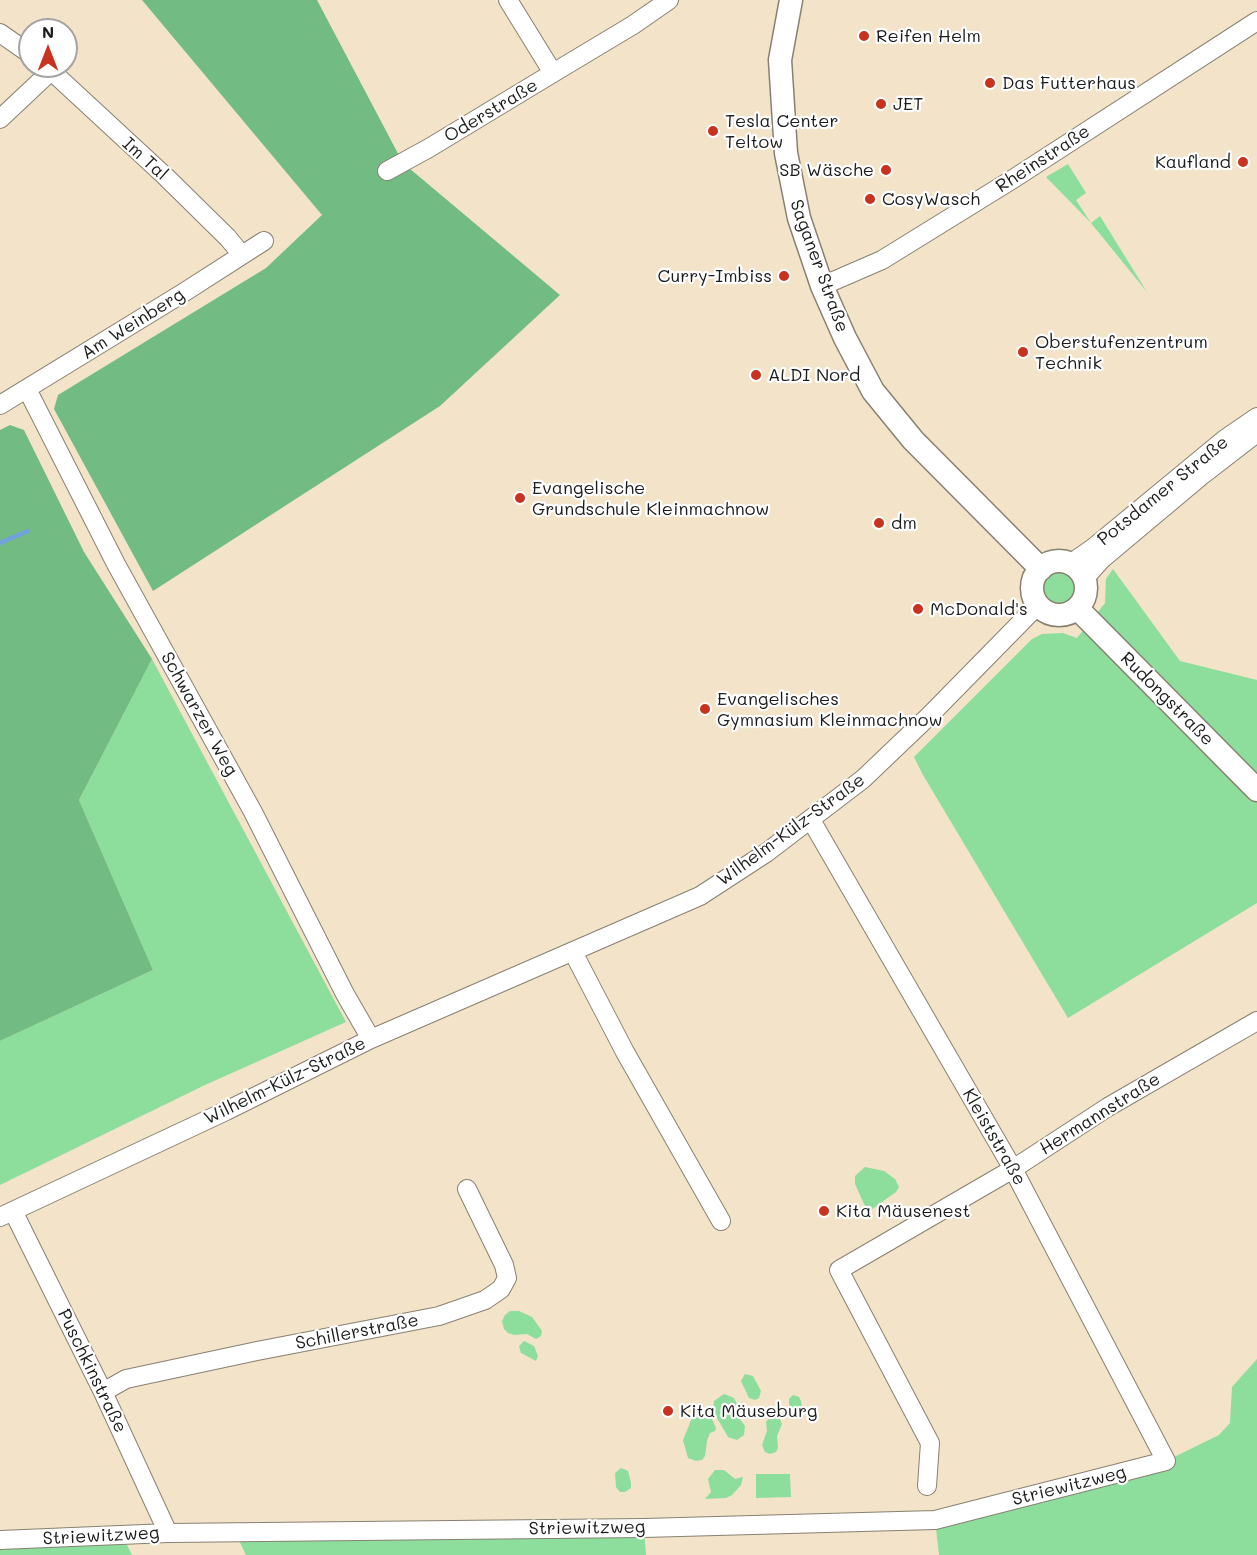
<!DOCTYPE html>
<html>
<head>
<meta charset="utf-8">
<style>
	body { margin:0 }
	#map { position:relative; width:1257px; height:1555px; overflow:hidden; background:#f3e3c8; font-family:Mali,sans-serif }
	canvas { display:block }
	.north { position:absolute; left:18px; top:18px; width:60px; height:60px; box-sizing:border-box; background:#fff; border:2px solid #a4a4a4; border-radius:50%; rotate:0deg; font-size:16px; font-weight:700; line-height:24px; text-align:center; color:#1c1c1c }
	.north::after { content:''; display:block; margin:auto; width:21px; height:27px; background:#c8321e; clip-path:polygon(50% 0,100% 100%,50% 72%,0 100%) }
</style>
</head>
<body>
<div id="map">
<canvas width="1257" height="1555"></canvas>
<div class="north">N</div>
</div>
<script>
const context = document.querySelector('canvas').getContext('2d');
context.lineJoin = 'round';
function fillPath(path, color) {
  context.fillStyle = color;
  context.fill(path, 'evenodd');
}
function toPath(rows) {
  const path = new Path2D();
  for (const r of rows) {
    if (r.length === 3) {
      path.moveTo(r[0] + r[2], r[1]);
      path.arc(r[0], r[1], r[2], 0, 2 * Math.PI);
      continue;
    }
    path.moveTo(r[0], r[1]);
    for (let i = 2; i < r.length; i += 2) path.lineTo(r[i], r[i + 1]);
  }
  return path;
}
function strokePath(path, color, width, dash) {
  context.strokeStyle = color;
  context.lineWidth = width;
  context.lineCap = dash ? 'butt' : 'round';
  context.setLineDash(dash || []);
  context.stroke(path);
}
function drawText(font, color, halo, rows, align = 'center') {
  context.font = font + ' Mali,sans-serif';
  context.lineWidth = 4.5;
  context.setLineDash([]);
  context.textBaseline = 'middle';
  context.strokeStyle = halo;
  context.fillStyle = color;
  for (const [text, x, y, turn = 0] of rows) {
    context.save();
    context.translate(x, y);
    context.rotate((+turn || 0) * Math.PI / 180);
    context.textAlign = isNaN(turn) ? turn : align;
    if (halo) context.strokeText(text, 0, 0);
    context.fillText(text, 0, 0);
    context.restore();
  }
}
const green = toPath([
	[1068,164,1086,193,1076,200,1091,223,1100,216,1147,292,1091,223,1046,177],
	[1113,569,1180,661,1257,680,1257,903,1068,1018,923,775,914,757,1032,639,1042,634,1063,633,1077,638,1105,603,1106,579],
	[1059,588,16],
	[152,659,346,1022,205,1085,0,1185,0,1041,153,970,79,800],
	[865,1167,884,1171,895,1179,899,1187,896,1192,871,1210,868,1210,864,1204,855,1184,855,1176],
	[510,1311,519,1311,532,1317,542,1331,541,1336,536,1339,527,1334,514,1335,508,1333,504,1329,502,1321,505,1315],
	[524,1341,534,1346,538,1356,536,1361,521,1353,519,1346],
	[1257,1359,1257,1555,939,1555,935,1520,1166,1461,1219,1435,1230,1423,1232,1387],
	[745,1374,753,1376,761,1391,759,1398,755,1400,749,1398,741,1381],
	[724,1394,734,1398,738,1406,737,1415,745,1426,744,1435,737,1440,728,1437,713,1411,714,1401],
	[793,1395,799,1397,801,1401,803,1415,799,1419,795,1418,789,1404,789,1399],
	[701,1413,711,1417,716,1428,715,1431,710,1433,707,1441,705,1456,702,1460,696,1461,688,1458,683,1440,692,1418],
	[771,1416,779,1417,782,1424,777,1436,778,1448,776,1452,770,1454,765,1452,762,1445,767,1431,766,1422],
	[621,1468,628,1471,631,1483,631,1488,625,1492,620,1492,616,1487,615,1473],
	[715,1470,724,1470,735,1479,743,1477,741,1485,732,1495,726,1498,705,1499,711,1492,708,1479],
	[756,1474,790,1474,791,1497,756,1498],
	[644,1528,646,1555,246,1555,235,1532],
	[122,1535,132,1555,0,1555,0,1540]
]);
const forest = toPath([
	[142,0,317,0,403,163,560,295,440,406,153,591,54,409,58,395,266,268,322,215],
	[10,425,24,430,84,552,152,659,79,800,153,970,0,1041,0,430]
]);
const stream = toPath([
	[0,543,28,531]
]);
const minor = toPath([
	[508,0,553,73],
	[0,33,30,54],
	[46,66,166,177,228,238,242,255],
	[0,119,51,71],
	[387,171,429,148,553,73,633,25,669,0],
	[822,286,882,260,1013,179,1257,21],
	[27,389,116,564,253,812,345,994,371,1039],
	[0,405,183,293,264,241],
	[1070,564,1093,548,1225,439,1257,417],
	[1084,579,1102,559,1201,476,1257,433],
	[573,952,625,1052,721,1221],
	[13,1211,103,1392,168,1533],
	[0,1217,226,1111,371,1039,700,896,766,853,863,779,929,716,1038,605],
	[103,1392,126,1379,257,1351,439,1316,485,1300,501,1289,507,1278,504,1265,467,1189],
	[927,1486,930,1443,839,1270,1013,1169,1108,1107,1257,1021],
	[0,1540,168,1533,644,1528,935,1520,1166,1461,1013,1169,811,820]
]);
const major = toPath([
	[791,0,780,60,786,153,799,218,822,286,845,338,873,391,913,440,1041,569],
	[1059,588,27],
	[1077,608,1257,790]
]);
const markers = [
	[864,36,6,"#c8321e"],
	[990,83,6,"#c8321e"],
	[881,104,6,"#c8321e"],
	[713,131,6,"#c8321e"],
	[1243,162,6,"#c8321e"],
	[886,170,6,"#c8321e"],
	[870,199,6,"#c8321e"],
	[784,276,6,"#c8321e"],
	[1023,352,6,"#c8321e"],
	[756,375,6,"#c8321e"],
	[520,498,6,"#c8321e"],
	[879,523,6,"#c8321e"],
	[918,609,6,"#c8321e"],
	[705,709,6,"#c8321e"],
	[824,1211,6,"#c8321e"],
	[668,1411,6,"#c8321e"]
];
const poiNames = [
	["Reifen Helm",876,36],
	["Das Futterhaus",1002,83],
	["JET",893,104],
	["Tesla Center",725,121],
	["Teltow",725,142],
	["Kaufland",1231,162,"right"],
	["SB Wäsche",874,170,"right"],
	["CosyWasch",882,199],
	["Curry-Imbiss",772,276,"right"],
	["Oberstufenzentrum",1035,342],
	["Technik",1035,363],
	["ALDI Nord",768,375],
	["Evangelische",532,488],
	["Grundschule Kleinmachnow",532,509],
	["dm",891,523],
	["McDonald's",930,609],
	["Evangelisches",717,699],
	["Gymnasium Kleinmachnow",717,720],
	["Kita Mäusenest",836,1211],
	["Kita Mäuseburg",680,1411]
];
const streetNames = [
	["Oderstraße",491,111,-31],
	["Im Tal",145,159,42],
	["Rheinstraße",1043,159,-33],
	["Saganer Straße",819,266,70],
	["Am Weinberg",133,324,-32],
	["Potsdamer Straße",1163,491,-39],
	["Rudongstraße",1167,699,45],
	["Schwarzer Weg",199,714,61],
	["Wilhelm-Külz-Straße",791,830,-36],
	["Wilhelm-Külz-Straße",285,1081,-26],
	["Hermannstraße",1100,1114,-32],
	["Kleiststraße",994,1137,60],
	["Schillerstraße",357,1332,-11],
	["Puschkinstraße",92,1371,64],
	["Striewitzweg",1069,1486,-14],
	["Striewitzweg",587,1528,-1],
	["Striewitzweg",101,1536,-3]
];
fillPath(green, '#8ddd9c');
fillPath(forest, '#72bc84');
strokePath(stream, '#71a2db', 4.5);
strokePath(minor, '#888072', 20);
strokePath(major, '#888072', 25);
strokePath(minor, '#fff', 18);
strokePath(major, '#fff', 22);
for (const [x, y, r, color] of markers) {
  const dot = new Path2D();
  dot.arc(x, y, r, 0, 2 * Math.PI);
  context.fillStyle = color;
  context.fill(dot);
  strokePath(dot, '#fff', 2);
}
drawText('18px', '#1c1c1c', '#fff', poiNames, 'left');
drawText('18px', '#1c1c1c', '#fff', streetNames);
</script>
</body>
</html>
